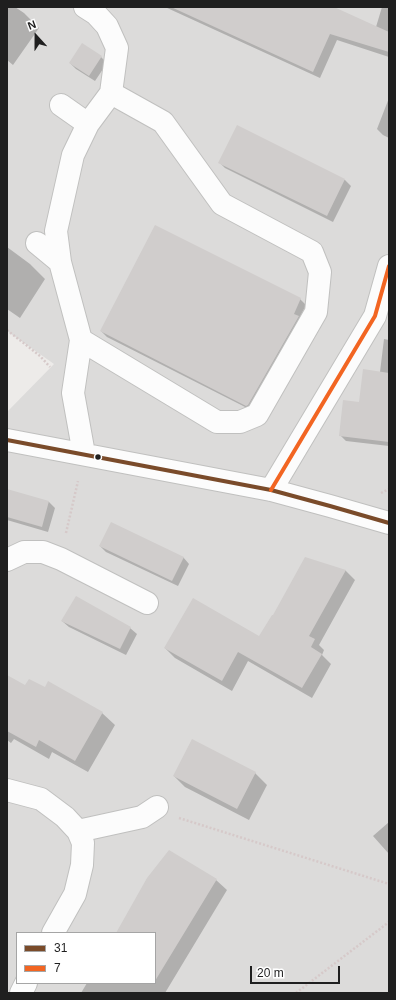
<!DOCTYPE html>
<html>
<head>
<meta charset="utf-8">
<style>
	body { margin:0 }
	#map { position:relative; width:396px; height:1000px; overflow:hidden; background:#edebe9; font-family:Helvetica,sans-serif }
	canvas { display:block }
	.frame { position:absolute; inset:0; border:8px solid #1f1f1f; pointer-events:none }
	.legend { position:absolute; left:16px; top:932px; width:140px; height:52px; box-sizing:border-box; background:#fff; border:1px solid #a5a5a5; margin:0; padding:5px 7px; list-style:none; font-size:12px; color:#1f1f1f }
	.legend li { display:flex; align-items:center; gap:8px; height:20px }
	.legend b { width:20px; border:1px solid #a5a5a5 }
	.north { position:absolute; left:16px; top:16px; width:40px; height:40px; -webkit-text-stroke:3px #fff; paint-order:stroke; rotate:339deg; font-size:11px; font-weight:700; line-height:16px; text-align:center; color:#1f1f1f }
	.north::after { content:''; display:block; margin:auto; width:14px; height:18px; background:#1f1f1f; clip-path:polygon(50% 0,100% 100%,50% 72%,0 100%) }
	.scale { position:absolute; left:250px; top:966px; width:90px; height:18px; box-sizing:border-box; border:2px solid #1f1f1f; border-top:0; padding-left:5px; font-size:12px; line-height:14px; white-space:nowrap; color:#1f1f1f; -webkit-text-stroke:3px #fff; paint-order:stroke }
</style>
</head>
<body>
<div id="map">
<canvas width="396" height="1000"></canvas>
<div class="frame"></div>
<ul class="legend">
<li><b style="height:5px;background:#7a4b2a"></b>31</li>
<li><b style="height:5px;background:#f26522"></b>7</li>
</ul>
<div class="north">N</div>
<div class="scale">20 m</div>
</div>
<script>
const context = document.querySelector('canvas').getContext('2d');
context.lineJoin = 'round';
function fillPath(path, color) {
  context.fillStyle = color;
  context.fill(path, 'evenodd');
}
function toPath(rows) {
  const path = new Path2D();
  for (const r of rows) {
    path.moveTo(r[0], r[1]);
    for (let i = 2; i < r.length; i += 2) path.lineTo(r[i], r[i + 1]);
  }
  return path;
}
function strokePath(path, color, width, dash) {
  context.strokeStyle = color;
  context.lineWidth = width;
  context.lineCap = dash ? 'butt' : 'round';
  context.setLineDash(dash || []);
  context.stroke(path);
}
const residential = toPath([
	[7,7,389,7,389,993,7,993,7,412,54,364,7,331],
	[17,933,155,933,155,983,17,983]
]);
const shadow = toPath([
	[7,7,15,7,24,13,39,28,13,65,7,60],
	[165,7,331,7,376,27,382,7,389,7,389,57,337,40,320,78],
	[101,57,107,63,95,81,76,69,70,63],
	[389,98,389,138,383,135,377,129],
	[219,162,345,180,351,186,333,222,225,168],
	[7,247,30,264,45,279,20,318,7,309],
	[300,299,306,305,253,411,107,337,101,331],
	[384,339,389,340,389,446,346,441,340,435,380,372],
	[7,490,49,502,55,508,48,532,7,520],
	[100,546,183,557,189,564,178,586,106,552],
	[345,570,355,580,319,645,324,650,322,655,331,664,312,698,248,661,232,691,175,658,165,648,260,638],
	[62,621,130,628,137,634,126,655,69,627],
	[7,676,25,686,102,713,115,725,88,772,52,752,49,759,14,739,11,743,7,740],
	[255,773,267,785,249,820,185,787,174,776],
	[389,822,389,854,373,836],
	[216,880,227,890,165,993,81,993,87,983,155,983,155,933,118,933]
]);
const building = toPath([
	[171,7,334,7,389,32,389,52,330,34,313,72],
	[82,43,102,56,89,76,69,63],
	[237,125,345,179,327,216,218,163],
	[155,225,301,298,294,314,299,316,248,405,246,406,100,331],
	[363,369,389,373,389,442,339,436,343,400,359,402],
	[7,489,49,501,42,527,7,517],
	[111,522,184,557,172,581,99,546],
	[305,557,346,570,309,636,315,639,311,647,322,654,302,688,238,652,222,681,164,648,193,598,259,636,272,615,273,615],
	[76,596,131,627,120,649,61,621],
	[7,675,25,685,29,679,45,687,48,681,103,712,75,761,39,740,36,747,7,731],
	[192,739,256,772,237,809,173,776],
	[169,850,217,879,155,981,155,933,116,933,147,878]
]);
const path = toPath([
	[7,330,40,356,50,367],
	[381,493,389,489],
	[66,533,78,481],
	[179,818,389,884],
	[296,993,389,922]
]);
const minor = toPath([
	[61,105,88,124],
	[37,243,60,262],
	[81,340,217,422,240,422,257,415,316,312,320,272,312,252,222,204,163,122,111,93],
	[7,440,271,490,330,506,389,523],
	[84,454,73,393,81,340,60,262,56,231,73,155,88,124,111,93,117,48,107,26,96,14,85,7],
	[271,490,375,316,389,266],
	[7,560,24,552,43,552,61,559,147,603],
	[7,790,41,799,65,817,78,831,83,843,82,865,75,894,53,933],
	[78,831,142,817,157,807],
	[21,993,26,983]
]);
const bus1 = toPath([
	[7,440,271,490,330,506,389,523]
]);
const bus2 = toPath([
	[271,490,375,316,389,266]
]);
const markers = [
	[98,457,3.5,"#1f1f1f"]
];
fillPath(residential, '#dcdbda');
fillPath(shadow, '#0003');
fillPath(building, '#d0cdcc');
strokePath(minor, '#c0c0bf', 24);
strokePath(path, '#d6c9c9', 2.5, [2, 2]);
strokePath(minor, '#fcfcfc', 22);
strokePath(bus1, '#7a4b2a', 4);
strokePath(bus2, '#f26522', 4);
for (const [x, y, r, color] of markers) {
  const dot = new Path2D();
  dot.arc(x, y, r, 0, 2 * Math.PI);
  context.fillStyle = color;
  context.fill(dot);
  strokePath(dot, '#fff', 1.5);
}
</script>
</body>
</html>
